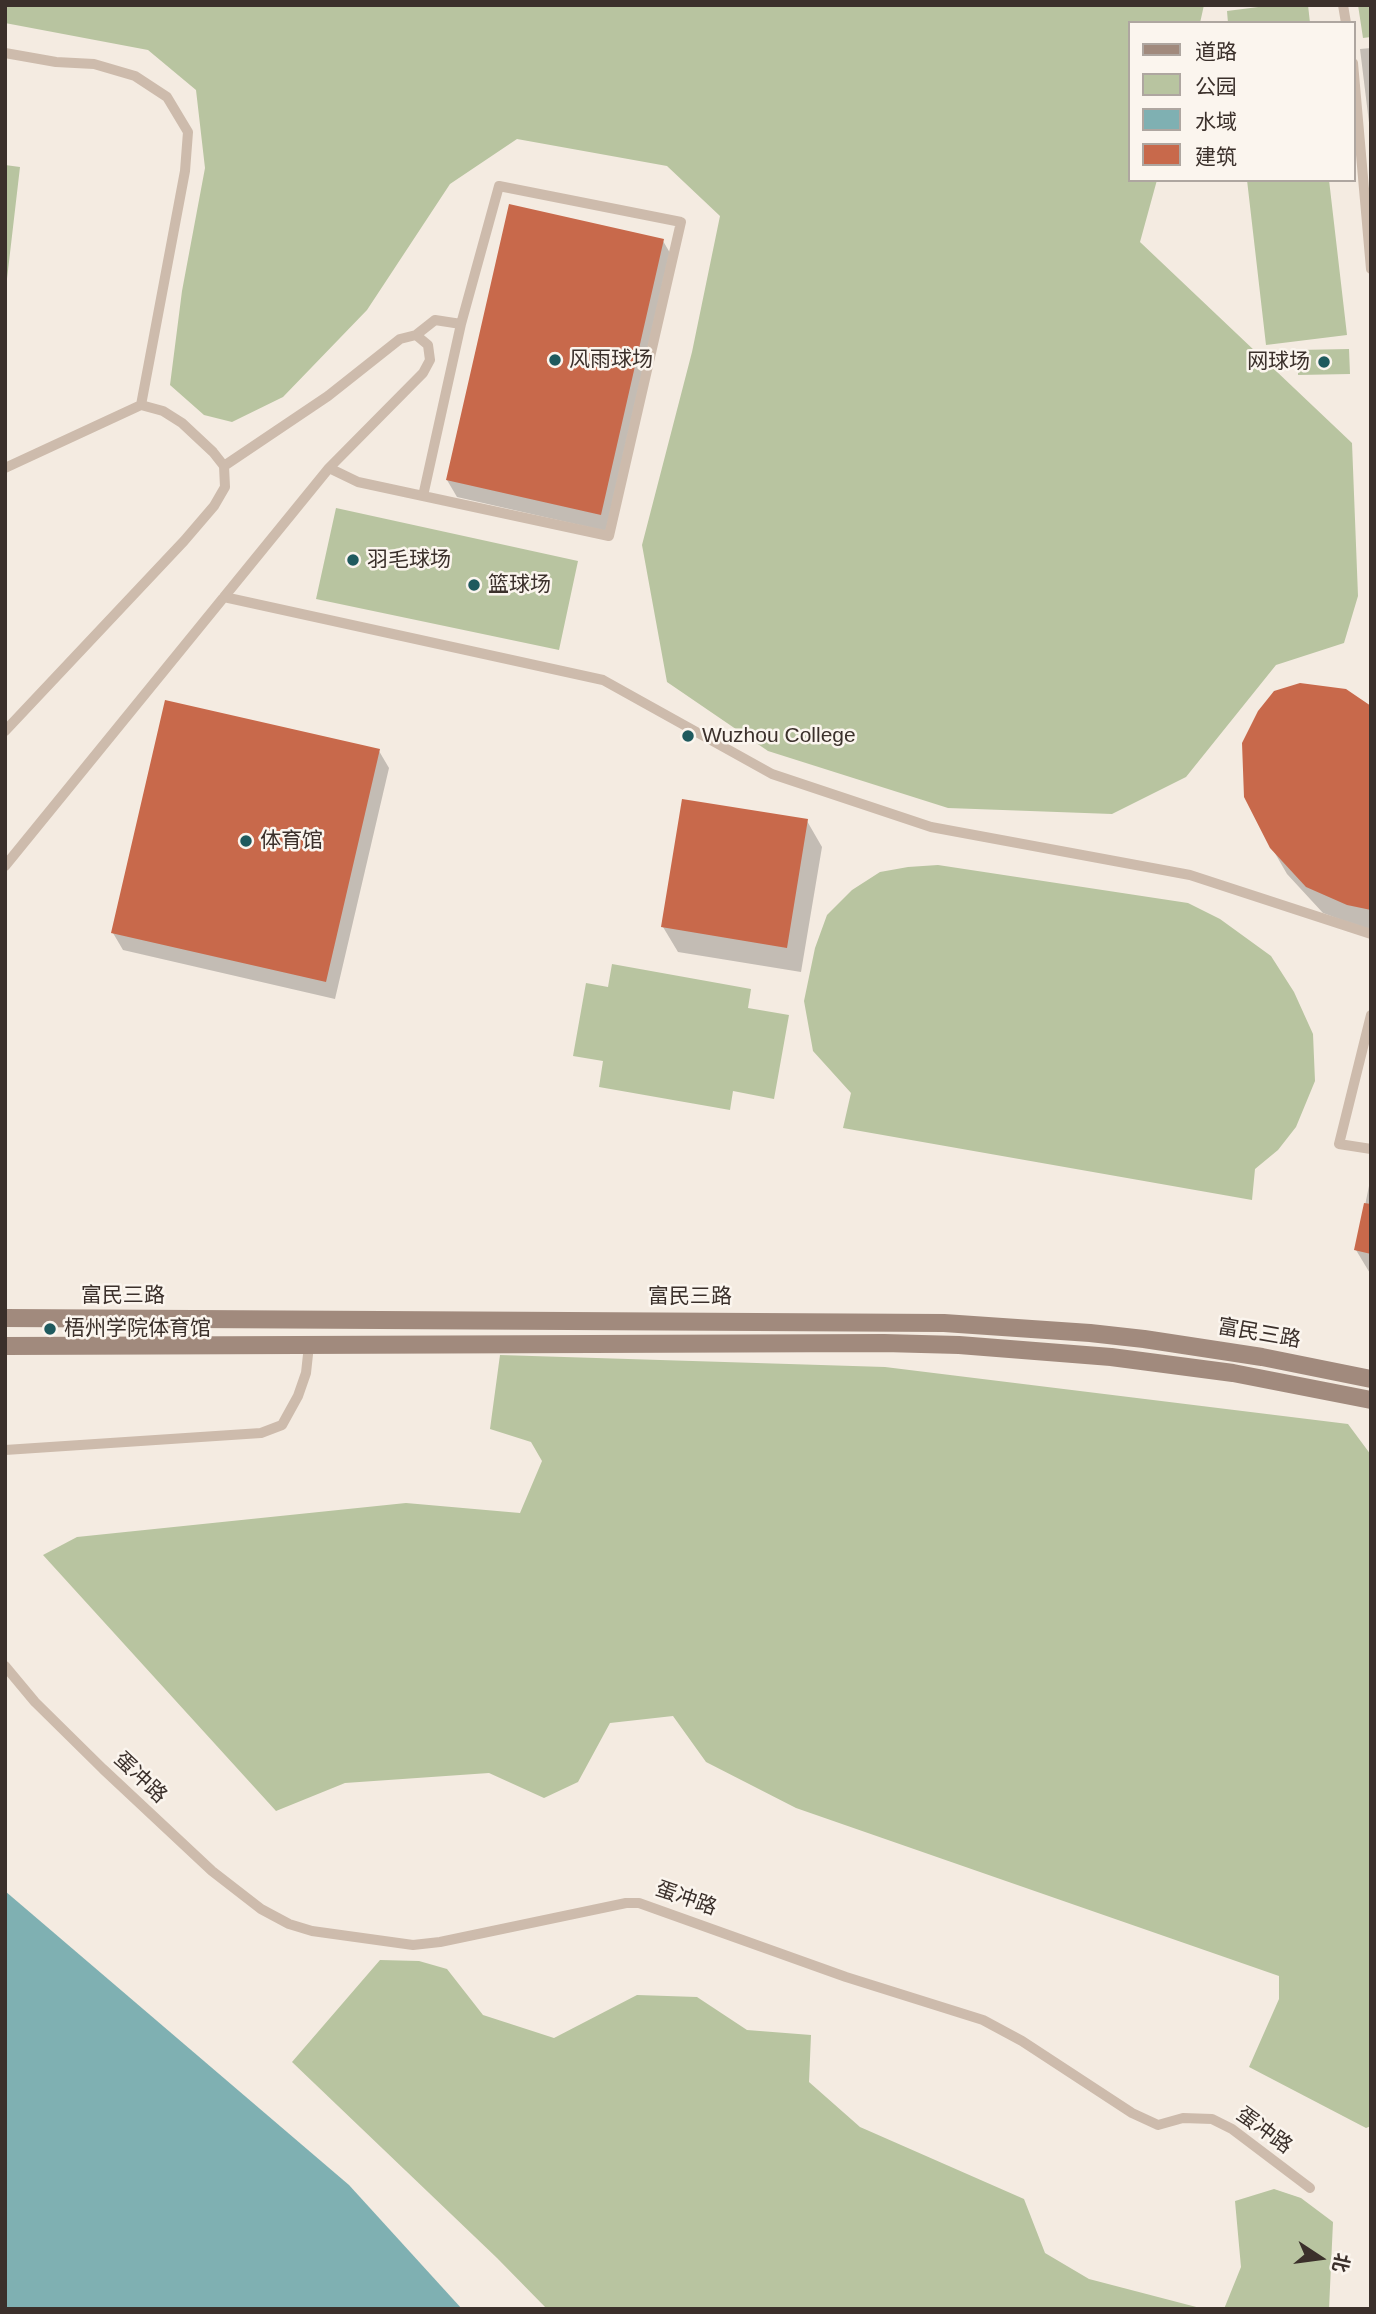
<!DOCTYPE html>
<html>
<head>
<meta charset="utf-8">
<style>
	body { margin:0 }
	#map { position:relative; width:1376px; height:2314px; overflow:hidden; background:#f4ebe1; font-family:Arial,"Noto Sans SC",sans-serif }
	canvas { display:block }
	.frame { position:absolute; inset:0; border:7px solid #3b302b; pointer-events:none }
	.legend { position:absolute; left:1128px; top:21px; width:228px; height:161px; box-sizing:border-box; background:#fbf5ee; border:2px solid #aea6a0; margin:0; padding:9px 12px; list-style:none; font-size:21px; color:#3b302b }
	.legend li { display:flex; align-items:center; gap:14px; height:35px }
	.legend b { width:35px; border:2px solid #aea6a0 }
	.north { position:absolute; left:1285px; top:2223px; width:70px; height:70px; -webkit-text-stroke:5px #fbf5ee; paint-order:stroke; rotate:103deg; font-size:19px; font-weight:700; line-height:28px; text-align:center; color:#3b302b }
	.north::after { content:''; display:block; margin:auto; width:24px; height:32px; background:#3b302b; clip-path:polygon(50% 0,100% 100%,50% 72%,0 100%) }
</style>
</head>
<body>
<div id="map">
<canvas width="1376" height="2314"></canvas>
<div class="frame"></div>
<ul class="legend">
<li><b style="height:9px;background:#a18a7d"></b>道路</li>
<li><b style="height:19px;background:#b8c4a0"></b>公园</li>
<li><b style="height:19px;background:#7fb0b2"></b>水域</li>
<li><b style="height:19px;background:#c8694b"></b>建筑</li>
</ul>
<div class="north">北</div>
</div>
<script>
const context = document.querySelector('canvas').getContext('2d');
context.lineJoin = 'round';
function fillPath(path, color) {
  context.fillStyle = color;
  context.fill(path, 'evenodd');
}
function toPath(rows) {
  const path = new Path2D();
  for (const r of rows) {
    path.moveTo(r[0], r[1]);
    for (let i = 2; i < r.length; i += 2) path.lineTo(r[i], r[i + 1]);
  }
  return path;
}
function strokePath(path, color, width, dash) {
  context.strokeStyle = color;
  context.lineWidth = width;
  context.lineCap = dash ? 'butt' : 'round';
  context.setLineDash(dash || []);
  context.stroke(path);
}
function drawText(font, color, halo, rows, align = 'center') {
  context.font = font + ' Arial,"Noto Sans SC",sans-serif';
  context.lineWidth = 5;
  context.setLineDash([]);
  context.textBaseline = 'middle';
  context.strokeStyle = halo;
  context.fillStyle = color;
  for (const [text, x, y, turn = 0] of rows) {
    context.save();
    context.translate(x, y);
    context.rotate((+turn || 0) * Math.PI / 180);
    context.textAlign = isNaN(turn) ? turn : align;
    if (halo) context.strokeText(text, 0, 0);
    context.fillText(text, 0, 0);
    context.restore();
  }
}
const green = toPath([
	[5,5,1204,5,1200,23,1129,23,1129,180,1157,180,1140,242,1352,443,1358,596,1344,643,1276,665,1186,777,1112,814,948,808,768,751,667,682,642,545,692,352,720,216,667,166,517,139,450,184,367,310,283,397,232,422,204,415,170,385,182,291,205,168,196,90,148,50,5,23],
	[1274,5,1308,5,1310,23,1228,23,1227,11],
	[1358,5,1371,5,1371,37,1363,38],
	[5,165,20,167,5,296],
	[1247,180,1329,180,1347,335,1266,345],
	[1349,349,1350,374,1298,375,1298,350],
	[336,508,578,561,559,650,316,599],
	[938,865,1188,903,1220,919,1271,956,1294,992,1313,1034,1315,1081,1296,1127,1278,1150,1255,1169,1252,1200,843,1128,851,1093,813,1051,804,1001,815,948,827,915,852,890,880,872,908,867],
	[612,964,751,989,748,1008,789,1015,774,1099,733,1091,730,1110,599,1087,603,1061,573,1056,586,983,608,987],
	[500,1355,885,1367,1348,1424,1371,1455,1371,2126,1366,2128,1249,2067,1279,1999,1279,1976,796,1808,706,1762,673,1716,610,1723,578,1782,544,1798,489,1773,345,1783,276,1811,43,1555,77,1537,406,1503,520,1513,542,1461,531,1442,490,1429],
	[380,1960,419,1961,447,1969,483,2015,554,2038,637,1995,697,1997,747,2030,811,2035,809,2082,860,2127,1024,2199,1045,2253,1089,2279,1204,2309,547,2309,497,2258,292,2062],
	[1274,2189,1301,2198,1333,2222,1329,2309,1224,2309,1241,2267,1235,2201]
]);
const water = toPath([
	[5,1891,349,2185,462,2309,5,2309]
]);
const shadow = toPath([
	[1371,48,1371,139,1360,49],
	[663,241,673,258,610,532,457,497,447,480],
	[1371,708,1371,931,1323,913,1287,874,1272,848],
	[379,751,389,768,335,999,123,950,113,933],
	[807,821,822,847,801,972,678,952,663,927],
	[1371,1176,1371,1275,1356,1250]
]);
const building = toPath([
	[509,204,664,239,601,515,446,480],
	[1300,683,1346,689,1371,706,1371,910,1347,905,1306,887,1270,848,1244,797,1242,743,1258,711,1274,691],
	[165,700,380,749,326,982,111,933],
	[682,799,808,819,787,948,661,927],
	[1364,1203,1371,1204,1371,1254,1354,1250]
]);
const lane = toPath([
	[1343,5,1346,23],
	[5,53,56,62,94,64,135,76,167,97,188,132,185,171,141,405],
	[1353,63,1371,269],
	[416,335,435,320,461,324],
	[5,468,141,405,163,411,182,423,213,452,224,466,225,487,214,506,184,541,5,731],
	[329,468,358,482,609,536,681,222,499,186,461,324,423,496],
	[224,597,603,680,772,774,931,827,1190,875,1371,934],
	[5,866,329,468,423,373,430,360,428,345,416,335,400,339,328,396,224,466],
	[1371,1015,1339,1144,1371,1149],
	[5,1450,261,1433,282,1425,298,1396,306,1373,309,1345],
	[5,1666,35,1702,103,1769,212,1871,261,1909,289,1924,312,1931,413,1945,440,1942,626,1903,639,1903,846,1977,983,2020,1022,2041,1132,2113,1158,2125,1183,2118,1212,2119,1232,2129,1310,2188]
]);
const secondary = toPath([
	[5,1318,944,1323,1090,1333,1144,1339,1262,1357,1371,1379],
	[5,1346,884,1343,959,1345,1111,1357,1233,1373,1371,1400]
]);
const markers = [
	[555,360,7,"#1f5a5e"],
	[1324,362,7,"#1f5a5e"],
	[353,560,7,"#1f5a5e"],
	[474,585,7,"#1f5a5e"],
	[688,736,7,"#1f5a5e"],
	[246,841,7,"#1f5a5e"],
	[50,1329,7,"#1f5a5e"]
];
const poiNames = [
	["风雨球场",569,360],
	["网球场",1310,362,"right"],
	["羽毛球场",367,560],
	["篮球场",488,585],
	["Wuzhou College",702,736],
	["体育馆",260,841],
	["梧州学院体育馆",64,1329]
];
const streetNames = [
	["富民三路",123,1296],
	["富民三路",690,1297],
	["富民三路",1259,1334,10],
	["蛋冲路",140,1778,43],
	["蛋冲路",686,1899,19],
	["蛋冲路",1264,2131,36]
];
fillPath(green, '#b8c4a0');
fillPath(water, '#7fb0b2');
fillPath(shadow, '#0003');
fillPath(building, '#c8694b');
strokePath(lane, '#cdbbac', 10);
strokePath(secondary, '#a18a7d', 18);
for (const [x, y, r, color] of markers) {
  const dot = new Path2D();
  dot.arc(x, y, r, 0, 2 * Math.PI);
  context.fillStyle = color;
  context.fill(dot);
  strokePath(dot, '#fbf5ee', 2.5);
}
drawText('21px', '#3b302b', '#fbf5ee', poiNames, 'left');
drawText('21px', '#3b302b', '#fbf5ee', streetNames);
</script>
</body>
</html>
